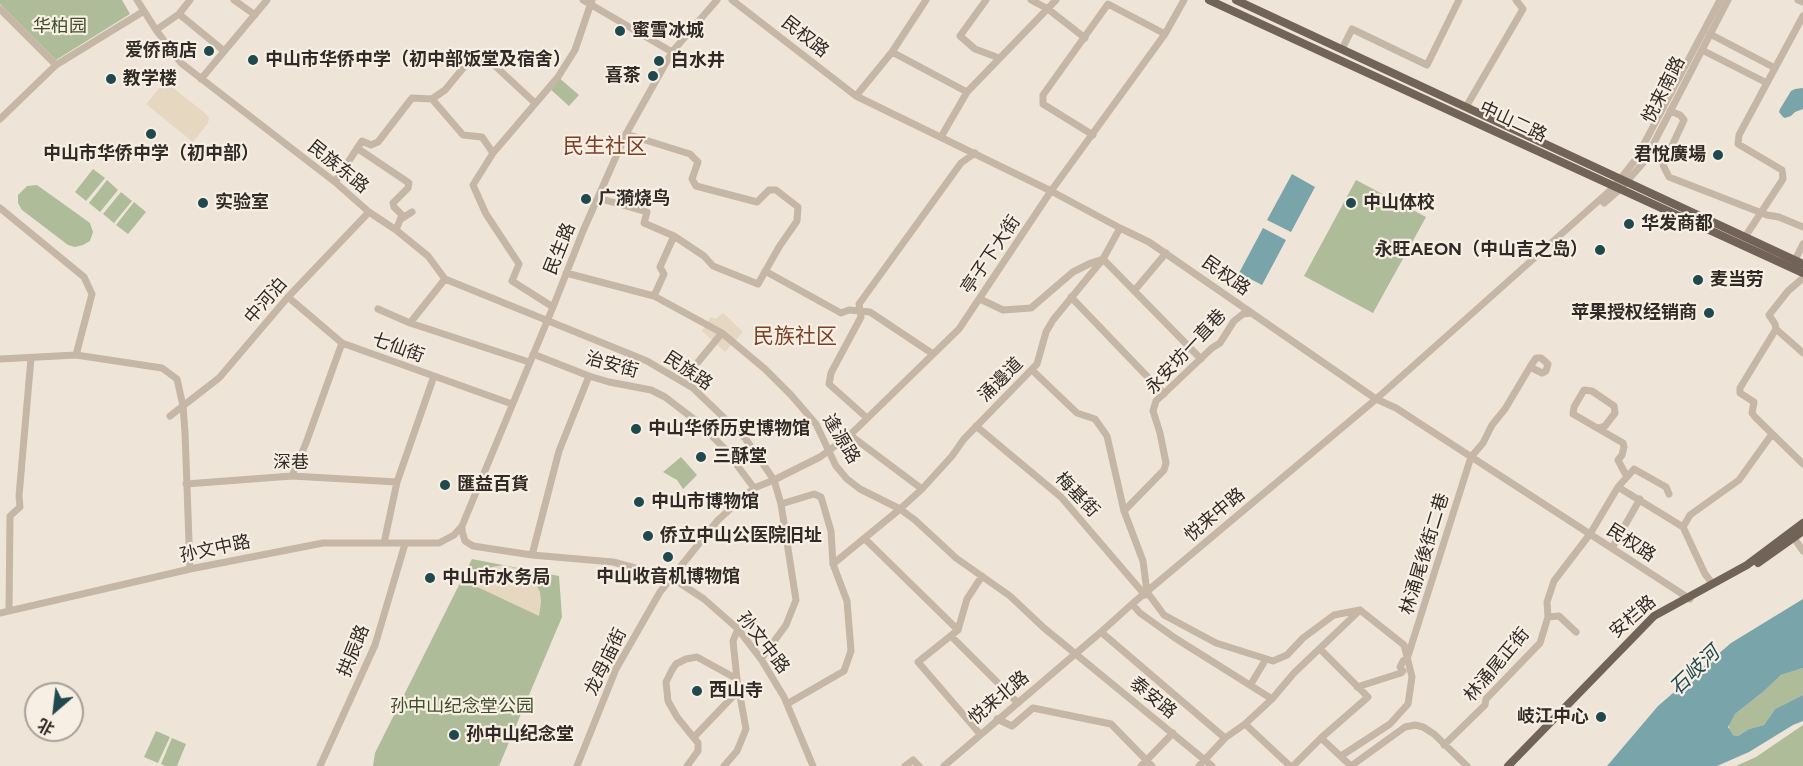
<!DOCTYPE html>
<html>
<head>
<meta charset="utf-8">
<style>
	body { margin:0 }
	#map { position:relative; width:1803px; height:766px; overflow:hidden; background:#eee5d8; font-family:Figtree,"Noto Sans SC",sans-serif }
	canvas { display:block }
	.north { position:absolute; left:24px; top:682px; width:60px; height:60px; box-sizing:border-box; background:#f7efe3; border:2px solid #a8a097; border-radius:50%; rotate:208deg; font-size:16px; font-weight:700; line-height:24px; text-align:center; color:#322a26 }
	.north::after { content:''; display:block; margin:auto; width:21px; height:27px; background:#1f494f; clip-path:polygon(50% 0,100% 100%,50% 72%,0 100%) }
</style>
</head>
<body>
<div id="map">
<canvas width="1803" height="766"></canvas>
<div class="north">北</div>
</div>
<script>
const context = document.querySelector('canvas').getContext('2d');
context.lineJoin = 'round';
function fillPath(path, color) {
  context.fillStyle = color;
  context.fill(path, 'evenodd');
}
function toPath(rows) {
  const path = new Path2D();
  for (const r of rows) {
    path.moveTo(r[0], r[1]);
    for (let i = 2; i < r.length; i += 2) path.lineTo(r[i], r[i + 1]);
  }
  return path;
}
function strokePath(path, color, width, dash) {
  context.strokeStyle = color;
  context.lineWidth = width;
  context.lineCap = dash ? 'butt' : 'round';
  context.setLineDash(dash || []);
  context.stroke(path);
}
function drawText(font, color, halo, rows, align = 'center') {
  context.font = font + ' Figtree,"Noto Sans SC",sans-serif';
  context.lineWidth = 4.5;
  context.setLineDash([]);
  context.textBaseline = 'middle';
  context.strokeStyle = halo;
  context.fillStyle = color;
  for (const [text, x, y, turn = 0] of rows) {
    context.save();
    context.translate(x, y);
    context.rotate((+turn || 0) * Math.PI / 180);
    context.textAlign = isNaN(turn) ? turn : align;
    if (halo) context.strokeText(text, 0, 0);
    context.fillText(text, 0, 0);
    context.restore();
  }
}
const green = toPath([
	[0,0,122,0,130,14,56,60,0,4],
	[558,77,579,95,569,106,549,88],
	[93,169,105,178,86,201,75,192],
	[107,180,118,190,100,212,89,203],
	[1356,180,1426,217,1373,313,1304,276],
	[37,185,90,223,93,232,90,241,83,245,75,247,68,245,22,210,18,203,18,195,27,186],
	[121,192,132,201,114,223,103,214],
	[134,202,146,212,128,234,116,225],
	[681,457,697,475,683,489,677,480,663,472],
	[472,559,559,576,562,617,499,766,373,766,375,753],
	[1803,668,1803,695,1775,709,1764,725,1749,729,1738,736,1733,735,1729,731,1729,723,1735,714,1763,692,1781,675],
	[1803,725,1803,766,1736,766,1756,757],
	[156,731,170,737,158,763,144,757],
	[172,738,186,744,177,766,165,766,161,764]
]);
const plaza = toPath([
	[163,84,168,84,205,113,209,118,208,123,193,142,146,104],
	[723,313,743,332,725,352,702,331,711,317,715,319],
	[504,565,518,569,535,582,540,592,541,602,539,616,473,585,480,575,487,570,492,567]
]);
const water = toPath([
	[1803,88,1803,109,1795,112,1791,116,1785,118,1783,117,1779,112,1780,109,1791,91,1795,89],
	[1292,174,1315,187,1291,232,1267,220],
	[1263,228,1286,240,1262,285,1239,273],
	[1803,599,1803,668,1781,675,1763,692,1735,714,1728,727,1733,735,1738,736,1749,729,1764,725,1775,709,1803,695,1803,721,1793,725,1749,752,1717,766,1607,766,1658,706,1731,643]
]);
const minor = toPath([
	[137,0,156,30,181,63,335,182,369,212,396,230,428,256,445,279,647,361,693,388,745,438,774,480,781,504,796,600,786,625,761,659],
	[234,0,255,15],
	[583,0,672,52],
	[732,0,856,96,1051,191,1120,228,1149,242,1376,399,1396,408,1690,599],
	[986,0,960,36,975,49,999,58],
	[1031,0,1048,9,1085,38],
	[1798,0,1803,2],
	[0,9,56,65],
	[179,14,224,51],
	[156,30,179,14,190,0],
	[1710,34,1775,68],
	[1342,49,1352,29,1427,65,1459,0],
	[1702,50,1767,83],
	[892,52,967,92],
	[201,79,267,0],
	[856,96,892,52,926,0],
	[432,99,463,135,482,137,493,153],
	[1466,107,1523,9,1516,0],
	[1670,111,1680,115,1684,120,1663,165,1669,177,1767,215,1779,217,1803,227],
	[0,119,56,65,144,11],
	[1093,135,1043,104,1043,95,1108,4,1165,34],
	[941,137,967,92,1056,0],
	[357,148,409,183,408,188,393,203,394,207,402,215,396,230],
	[335,182,362,141,371,145,378,142,412,98,432,99,445,90,474,55,493,64,535,103],
	[598,198,647,212,644,223,674,236,704,256,713,266,758,284,779,247,797,221,798,207,776,190,769,190,757,202,696,186,692,179,698,162,690,154,626,134],
	[1604,203,1620,189,1644,162,1728,0],
	[0,208,84,277,92,294,76,355],
	[401,219,412,212],
	[1745,237,1783,179,1782,170,1738,144,1739,135,1803,16],
	[1795,260,1803,244],
	[765,271,841,313,849,310,870,312,933,354],
	[566,273,654,296,722,333,765,369,791,395,816,424,836,466,847,479,860,489,900,509,915,520,956,558,1010,596,1044,628,1212,766],
	[1803,278,1788,291,1769,315,1775,324,1776,329,1803,353],
	[1134,291,1166,253],
	[654,296,664,274,660,267,674,236],
	[288,297,342,343,512,404],
	[1071,297,1164,394],
	[980,299,1003,310,1031,308,1073,272,1091,263,1103,259,1201,359],
	[553,307,512,281,519,264,486,214,473,185,493,153,558,77,575,50,592,0],
	[378,309,410,323,529,362],
	[410,323,445,279],
	[1776,329,1740,388,1740,393,1754,402,1752,413,1755,417,1803,464],
	[533,354,589,376,609,382,651,390,665,397,699,423,725,449,754,488],
	[0,359,76,355,162,368,177,379,183,406,185,432,190,569],
	[698,362,722,333],
	[1032,370,1077,413,1095,419,1107,436,1124,511,1143,561,1147,592,1164,615,1216,643,1273,661,1287,655,1303,638,1334,615,1360,610,1404,645,1412,677,1408,704,1390,724,1341,756],
	[170,416,219,378,288,297,369,212],
	[867,418,829,384,831,373,861,317,859,304,961,163,975,153],
	[976,426,1061,497,1145,595],
	[850,435,922,489],
	[292,476,306,443,342,343],
	[1627,477,1634,469,1666,487,1669,494],
	[186,484,292,476,397,482],
	[1618,487,1683,527,1705,574,1712,583],
	[781,504,814,494,821,497,831,531,833,564,847,601,851,651,844,671,787,704],
	[1124,511,1164,470,1166,463,1160,433,1153,411,1156,401,1212,348,1220,343,1234,321,1243,314,1252,313],
	[462,526,462,531,465,541,473,546,532,555,613,562,672,578,704,599,738,629,761,659,784,697,813,766],
	[1683,527,1690,515,1739,480,1772,434],
	[1794,538,1803,551],
	[865,539,958,630],
	[384,543,397,482,434,376],
	[1612,548,1640,499],
	[532,555,559,451,589,376],
	[833,564,900,509,922,489,952,456,964,439,1037,364,1046,332,1053,320,1103,259,1120,228],
	[1132,604,1140,613,1175,638,1272,699],
	[9,611,10,516,20,507,19,496,31,358],
	[0,613,190,569,323,543,439,543,454,535,462,526,553,307,583,231,626,134,672,52,717,0],
	[1548,617,1559,616,1576,632],
	[1101,632,1225,738],
	[951,636,1017,702],
	[1251,684,1266,659],
	[1357,687,1401,673,1403,671,1400,667,1403,661,1407,659,1471,457,1483,443,1492,425,1505,409,1530,367,1536,358,1541,358,1548,364,1546,371,1542,373,1530,367],
	[997,719,1012,726,1033,708,1111,724,1152,766],
	[1245,724,1290,766],
	[980,734,918,662,958,630,967,599,982,576],
	[694,737,739,690],
	[1321,738,1351,766],
	[1444,745,1485,705,1486,699,1540,643,1548,617,1547,602,1554,581,1590,534,1618,487,1627,477,1618,460,1622,455,1624,447,1623,443,1573,414,1574,407,1584,390,1592,391,1614,406,1615,413,1605,426,1598,428],
	[320,766,375,645,405,544],
	[577,766,616,669,660,592,718,520,754,488,774,480,820,457,850,435,959,329,1051,191,1165,34,1184,0],
	[687,766,698,751,698,743,677,717,668,701,666,682,672,670,676,664,686,659,697,657,737,679],
	[724,766,737,751,746,729,737,679,733,641,738,629],
	[905,766,913,760,919,766],
	[944,766,1101,632,1132,604,1375,400,1614,187,1636,159,1720,0],
	[1141,766,1173,733],
	[1199,766,1225,738,1245,724,1272,699,1294,673,1360,610],
	[1293,766,1321,738,1368,697,1320,649],
	[1351,766,1405,727,1415,725,1423,727,1434,734,1467,766]
]);
const major = toPath([
	[1209,0,1803,273],
	[1236,0,1803,264],
	[1758,563,1803,531],
	[1508,766,1654,616,1747,565,1803,523]
]);
const markers = [
	[620,31,6,"#1f494f"],
	[209,51,6,"#1f494f"],
	[253,60,6,"#1f494f"],
	[659,61,6,"#1f494f"],
	[653,76,6,"#1f494f"],
	[111,79,6,"#1f494f"],
	[151,134,6,"#1f494f"],
	[1718,155,6,"#1f494f"],
	[586,199,6,"#1f494f"],
	[203,203,6,"#1f494f"],
	[1351,203,6,"#1f494f"],
	[1629,224,6,"#1f494f"],
	[1600,250,6,"#1f494f"],
	[1698,280,6,"#1f494f"],
	[1709,313,6,"#1f494f"],
	[636,429,6,"#1f494f"],
	[701,457,6,"#1f494f"],
	[445,485,6,"#1f494f"],
	[639,502,6,"#1f494f"],
	[648,536,6,"#1f494f"],
	[668,557,6,"#1f494f"],
	[430,578,6,"#1f494f"],
	[697,691,6,"#1f494f"],
	[1601,717,6,"#1f494f"],
	[454,735,6,"#1f494f"]
];
const parkNames = [
	["华柏园",60,27],
	["孙中山纪念堂公园",462,707]
];
const poiNames = [
	["蜜雪冰城",632,31],
	["爱侨商店",197,51,"right"],
	["中山市华侨中学（初中部饭堂及宿舍）",265,60],
	["白水井",671,61],
	["喜茶",641,76,"right"],
	["教学楼",123,79],
	["中山市华侨中学（初中部）",151,154,"center"],
	["君悅廣場",1706,155,"right"],
	["广漪烧鸟",598,199],
	["实验室",215,203],
	["中山体校",1363,203],
	["华发商都",1641,224],
	["永旺AEON（中山吉之岛）",1588,250,"right"],
	["麦当劳",1710,280],
	["苹果授权经销商",1697,313,"right"],
	["中山华侨历史博物馆",648,429],
	["三酥堂",713,457],
	["匯益百貨",457,485],
	["中山市博物馆",651,502],
	["侨立中山公医院旧址",660,536],
	["中山收音机博物馆",668,577,"center"],
	["中山市水务局",442,578],
	["西山寺",709,691],
	["岐江中心",1589,717,"right"],
	["孙中山纪念堂",466,735]
];
const streetNames = [
	["民权路",805,37,38],
	["悦来南路",1664,90,-63],
	["中山二路",1513,122,25],
	["民族东路",338,167,39],
	["民生路",560,249,-68],
	["亭子下大街",991,255,-56],
	["民权路",1226,276,35],
	["中河泊",266,301,-49],
	["七仙街",398,348,20],
	["永安坊一直巷",1186,352,-47],
	["治安街",612,365,15],
	["民族路",688,371,34],
	["涌邊道",1001,380,-45],
	["逢源路",841,439,59],
	["深巷",291,463],
	["梅基街",1077,495,46],
	["悦来中路",1215,515,-40],
	["民权路",1631,543,33],
	["孙文中路",215,549,-12],
	["林涌尾後街二巷",1425,554,-73],
	["安栏路",1633,617,-41],
	["孙文中路",763,643,52],
	["拱辰路",354,651,-68],
	["龙母庙街",606,662,-64],
	["林涌尾正街",1497,665,-50],
	["悦来北路",999,698,-40],
	["泰安路",1153,698,39]
];
const waterNames = [
	["石岐河",1695,671,-44]
];
const quarterNames = [
	["民生社区",605,147],
	["民族社区",795,337]
];
fillPath(green, '#aebc99');
fillPath(plaza, '#e5d7c0');
fillPath(water, '#79a4a9');
strokePath(minor, '#c5b6a5', 7);
strokePath(major, '#726358', 8);
for (const [x, y, r, color] of markers) {
  const dot = new Path2D();
  dot.arc(x, y, r, 0, 2 * Math.PI);
  context.fillStyle = color;
  context.fill(dot);
  strokePath(dot, '#f7efe3', 2);
}
drawText('18px', '#3f4e2c', '#f7efe3', parkNames);
drawText('bold 18px', '#322a26', '#f7efe3', poiNames, 'left');
drawText('18px', '#322a26', '#f7efe3', streetNames);
drawText('italic 20px', '#1f494f', '#f7efe3', waterNames);
drawText('21px', '#7a3f25', '#f7efe3', quarterNames);
</script>
</body>
</html>
